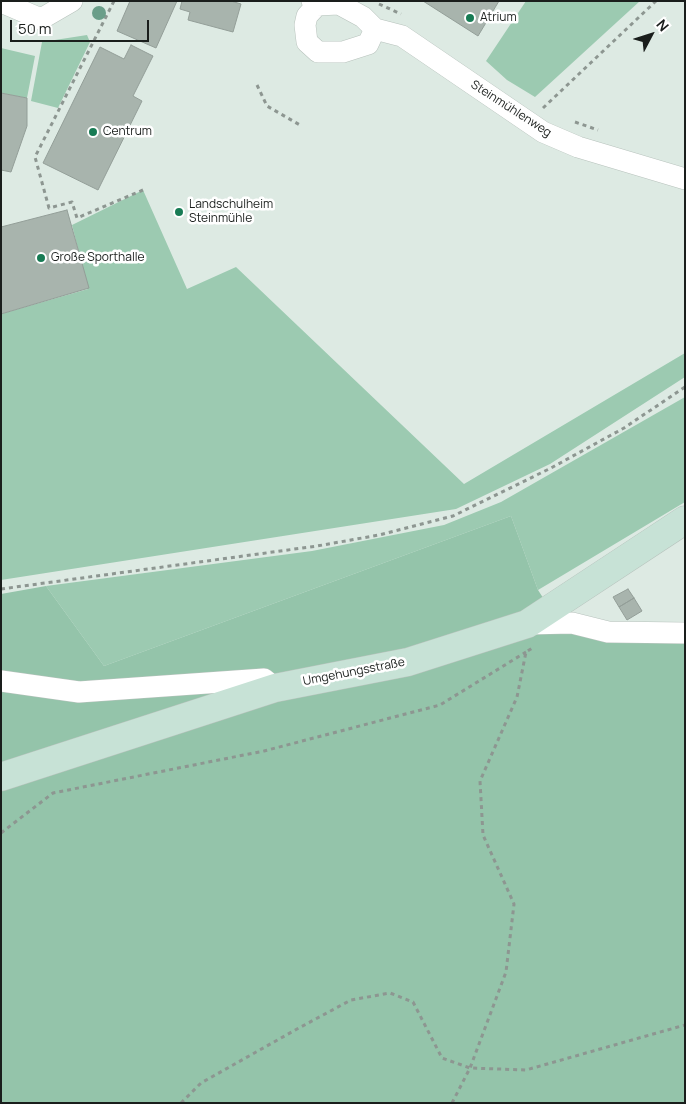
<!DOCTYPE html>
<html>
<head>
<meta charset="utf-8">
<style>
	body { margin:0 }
	#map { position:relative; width:686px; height:1104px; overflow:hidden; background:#ddeae3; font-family:Manrope,sans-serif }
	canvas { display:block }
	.frame { position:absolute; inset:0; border:2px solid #1a1e1c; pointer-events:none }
	.north { position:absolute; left:626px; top:10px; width:50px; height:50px; -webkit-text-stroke:4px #fff; paint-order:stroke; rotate:50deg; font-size:14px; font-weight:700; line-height:20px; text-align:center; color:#1a1e1c }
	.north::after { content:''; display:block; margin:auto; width:18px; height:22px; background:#1a1e1c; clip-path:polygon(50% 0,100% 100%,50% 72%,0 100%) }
	.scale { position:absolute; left:10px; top:20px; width:139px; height:22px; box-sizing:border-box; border:2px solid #1a1e1c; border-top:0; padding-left:6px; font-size:15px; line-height:18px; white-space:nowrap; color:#1a1e1c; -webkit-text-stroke:4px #fff; paint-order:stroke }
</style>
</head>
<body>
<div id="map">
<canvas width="686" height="1104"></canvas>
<div class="frame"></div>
<div class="north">N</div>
<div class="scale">50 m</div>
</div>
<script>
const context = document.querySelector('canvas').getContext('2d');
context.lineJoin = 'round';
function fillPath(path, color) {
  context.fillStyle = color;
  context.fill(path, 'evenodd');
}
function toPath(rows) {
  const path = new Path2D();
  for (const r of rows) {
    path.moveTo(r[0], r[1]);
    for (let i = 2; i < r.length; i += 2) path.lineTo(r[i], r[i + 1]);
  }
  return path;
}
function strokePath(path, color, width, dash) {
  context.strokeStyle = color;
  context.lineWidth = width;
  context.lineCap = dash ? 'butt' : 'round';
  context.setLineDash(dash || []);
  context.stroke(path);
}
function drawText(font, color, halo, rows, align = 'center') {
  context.font = font + ' Manrope,sans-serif';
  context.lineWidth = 5;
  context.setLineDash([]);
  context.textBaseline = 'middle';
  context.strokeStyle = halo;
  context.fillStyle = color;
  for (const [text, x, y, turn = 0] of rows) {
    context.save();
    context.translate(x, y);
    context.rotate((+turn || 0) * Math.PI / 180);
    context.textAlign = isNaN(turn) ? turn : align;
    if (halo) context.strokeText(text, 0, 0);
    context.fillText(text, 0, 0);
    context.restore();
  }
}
const green = toPath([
	[526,1,640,1,535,97,507,80,486,61],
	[87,35,90,42,58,108,31,101,42,42],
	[1,48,35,56,27,98,1,93],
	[143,190,187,289,236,267,464,484,685,353,685,377,550,464,456,509,1,580,1,314,88,289,72,225],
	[685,397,685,502,538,590,511,516,104,666,46,586,312,551,444,525,501,502]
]);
const forest = toPath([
	[511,516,538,590,547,604,570,628,685,639,685,1103,1,1103,1,594,46,586,104,666]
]);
const building = toPath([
	[130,1,177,1,156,48,117,31,130,1],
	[182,1,231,1,241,4,233,32,188,20,190,12,180,9,182,1],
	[423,1,499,1,478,36,423,1],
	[131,45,153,56,133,96,142,101,98,190,43,163,100,47,124,59,131,45],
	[1,93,27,98,27,126,11,172,1,170,1,93],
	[67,210,89,288,1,314,1,227,67,210],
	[628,589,634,598,619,607,613,597,628,589],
	[634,598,642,611,627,620,619,607,634,598]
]);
const path = toPath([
	[114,1,35,157,49,208,72,202,77,218,143,190],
	[379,4,401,14],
	[257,85,267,106,300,125],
	[543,108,656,1],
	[575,122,598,130],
	[1,589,317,546,379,535,453,516,551,468,624,428,685,387],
	[1,833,53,793,264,751,440,705,526,652],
	[181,1103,201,1083,297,1029,351,1000,390,993,413,1002,442,1058,470,1068,526,1070,685,1025],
	[452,1103,470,1068,506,972,514,904,483,835,480,781,517,697,526,652,534,647]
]);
const street = toPath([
	[312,1,317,5,339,4,363,17,375,29,402,36,543,132,578,147,685,179],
	[1,2,41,19,72,1],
	[317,5,307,16,305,25,307,42,318,52,343,52,368,44,375,29],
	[527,624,572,623,608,632,685,633],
	[1,681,79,692,264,679,275,688]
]);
const secondary = toPath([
	[1,777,275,688,408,662,527,624,685,520]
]);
const trees = [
	[99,13]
];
const markers = [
	[470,18,5,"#177b54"],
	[93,132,5,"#177b54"],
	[179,212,5,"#177b54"],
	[41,258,5,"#177b54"]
];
const poiNames = [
	["Atrium",480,18],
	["Centrum",103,132],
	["Landschulheim",189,205],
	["Steinmühle",189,219],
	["Große Sporthalle",51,258]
];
const streetNames = [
	["Steinmühlenweg",511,109,33],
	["Umgehungsstraße",354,672,-11]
];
fillPath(green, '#9ccab1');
fillPath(forest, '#94c4aa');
fillPath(building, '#a8b4ad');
strokePath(building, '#939e98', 1);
strokePath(street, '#b7c2bc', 22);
strokePath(secondary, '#b7c2bc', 29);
strokePath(path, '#8d9691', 3, [4, 4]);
strokePath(street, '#fff', 21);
strokePath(secondary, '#c7e2d6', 28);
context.fillStyle = '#6a9e89';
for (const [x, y] of trees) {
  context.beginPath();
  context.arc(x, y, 7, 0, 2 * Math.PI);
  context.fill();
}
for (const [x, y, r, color] of markers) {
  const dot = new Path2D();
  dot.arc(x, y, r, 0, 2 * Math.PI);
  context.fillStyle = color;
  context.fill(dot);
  strokePath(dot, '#fff', 2);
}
drawText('12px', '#1a1e1c', '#fff', poiNames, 'left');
drawText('12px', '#1a1e1c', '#fff', streetNames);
</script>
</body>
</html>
